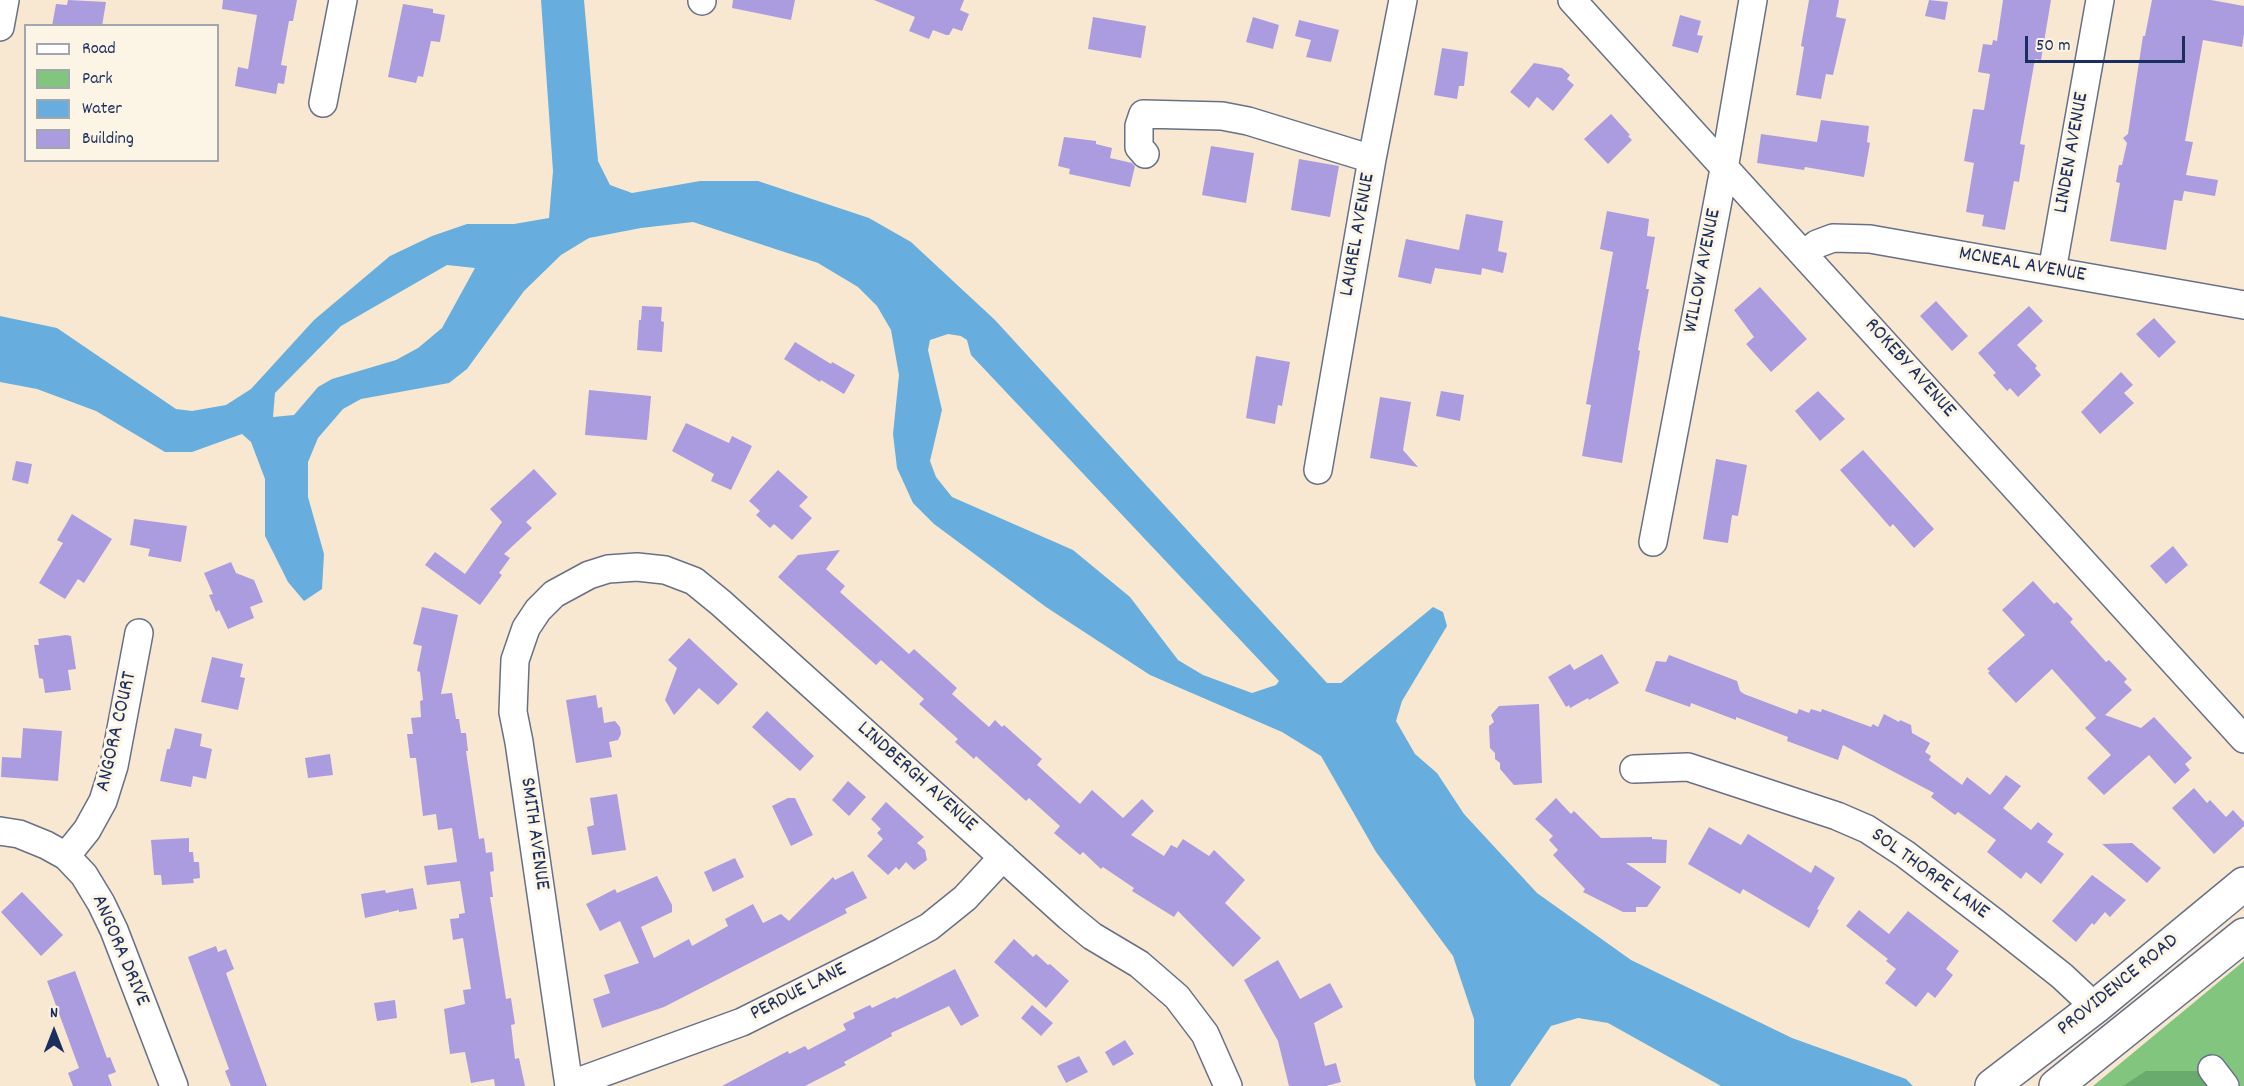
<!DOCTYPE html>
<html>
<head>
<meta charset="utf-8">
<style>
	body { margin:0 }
	#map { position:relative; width:2244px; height:1086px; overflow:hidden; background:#f8e8d1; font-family:Dekko,sans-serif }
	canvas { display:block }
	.legend { position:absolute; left:24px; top:24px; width:195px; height:138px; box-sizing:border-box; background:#fcf5e5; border:2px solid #a2a6af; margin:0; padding:8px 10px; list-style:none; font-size:18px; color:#1b2f5e }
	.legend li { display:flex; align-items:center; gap:12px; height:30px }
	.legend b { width:30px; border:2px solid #a2a6af }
	.north { position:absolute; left:24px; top:1002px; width:60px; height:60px; -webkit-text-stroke:4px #fcf5e5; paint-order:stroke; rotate:0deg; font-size:16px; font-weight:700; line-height:24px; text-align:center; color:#1b2f5e }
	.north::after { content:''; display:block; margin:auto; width:21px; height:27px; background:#1b2f5e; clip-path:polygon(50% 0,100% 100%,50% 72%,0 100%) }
	.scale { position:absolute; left:2025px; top:36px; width:160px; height:27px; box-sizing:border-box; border:3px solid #1b2f5e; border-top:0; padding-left:8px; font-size:18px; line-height:21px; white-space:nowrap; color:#1b2f5e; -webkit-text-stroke:4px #fcf5e5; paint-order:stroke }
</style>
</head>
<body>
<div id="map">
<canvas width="2244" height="1086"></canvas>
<ul class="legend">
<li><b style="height:8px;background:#fff"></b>Road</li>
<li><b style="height:16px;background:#82c57e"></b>Park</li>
<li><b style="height:16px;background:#67aede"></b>Water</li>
<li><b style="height:16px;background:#ab9ce0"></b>Building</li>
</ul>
<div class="north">N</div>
<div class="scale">50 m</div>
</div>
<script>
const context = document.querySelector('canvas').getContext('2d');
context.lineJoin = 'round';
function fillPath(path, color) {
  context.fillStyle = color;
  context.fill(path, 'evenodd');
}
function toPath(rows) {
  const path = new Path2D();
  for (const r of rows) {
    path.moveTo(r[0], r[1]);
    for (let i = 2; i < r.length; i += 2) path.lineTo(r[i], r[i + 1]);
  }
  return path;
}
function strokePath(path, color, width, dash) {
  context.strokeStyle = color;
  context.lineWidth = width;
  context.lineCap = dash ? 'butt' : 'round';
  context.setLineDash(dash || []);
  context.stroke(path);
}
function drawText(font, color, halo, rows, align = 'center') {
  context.font = font + ' Dekko,sans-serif';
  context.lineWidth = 6;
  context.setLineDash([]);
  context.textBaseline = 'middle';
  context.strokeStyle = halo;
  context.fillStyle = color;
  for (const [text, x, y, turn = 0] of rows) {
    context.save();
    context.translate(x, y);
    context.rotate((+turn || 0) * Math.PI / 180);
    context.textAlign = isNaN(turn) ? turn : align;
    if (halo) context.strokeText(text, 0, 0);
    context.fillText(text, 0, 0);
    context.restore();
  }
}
const green = toPath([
	[2244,961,2244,1086,2093,1086]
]);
const forest = toPath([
	[2146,1071,2216,1071,2233,1086,2123,1086]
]);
const water = toPath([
	[541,0,584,0,598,161,610,185,632,193,700,181,758,181,869,218,911,242,995,320,1327,683,1341,683,1433,607,1443,612,1447,626,1402,701,1396,721,1415,754,1437,773,1464,814,1537,893,1631,960,1792,1038,1906,1079,1913,1086,1721,1086,1608,1023,1578,1018,1551,1026,1510,1086,1476,1086,1474,1078,1474,1019,1453,956,1376,852,1321,756,1282,732,1150,675,1046,607,934,524,913,503,897,468,893,434,899,375,891,330,877,306,858,287,818,263,693,222,641,228,589,238,561,255,524,291,467,369,449,383,361,399,343,409,318,438,308,462,308,497,324,554,322,589,304,601,288,582,265,536,265,479,251,442,242,434,192,452,165,452,96,411,37,389,0,382,0,316,57,328,176,409,192,411,226,405,251,389,314,320,390,256,432,236,467,224,514,224,549,218,553,171],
	[447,265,475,268,442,328,418,348,396,360,332,379,318,387,294,415,273,417,275,393,341,326],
	[948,334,961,336,967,340,971,355,1279,681,1276,685,1252,693,1203,675,1178,660,1130,597,1073,550,952,497,936,477,930,461,942,410,928,350,930,340]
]);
const building = toPath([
	[68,0,106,2,102,26,52,26,56,4,67,5],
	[223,0,297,0,293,21,289,21,281,65,287,66,284,84,278,83,276,94,235,86,238,67,248,69,257,15,222,9],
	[733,0,795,0,791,20,732,8],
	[874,0,964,0,960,10,969,14,962,31,953,28,949,35,946,35,933,30,929,39,909,31,915,17],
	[1809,0,1839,0,1836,17,1846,19,1833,75,1826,74,1821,99,1796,95,1804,47,1801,46],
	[1929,0,1948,2,1945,20,1925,16],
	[2003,0,2051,0,2041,60,2035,59,2020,144,2025,145,2019,182,2014,181,2005,230,1982,226,1984,215,1966,212,1974,163,1964,161,1973,109,1984,110,1990,74,1978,72,1983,44,1992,45,1993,40,1997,41],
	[2152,0,2211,0,2244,6,2244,34,2242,47,2203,40,2185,141,2193,142,2186,175,2218,180,2215,196,2184,191,2182,201,2174,200,2166,250,2110,241,2120,183,2116,182,2119,165,2122,165,2127,143,2123,138,2128,134,2143,36,2145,36],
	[403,4,433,9,433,13,445,15,440,42,431,41,423,77,418,76,416,83,388,77],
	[1680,15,1701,21,1697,35,1703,36,1698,53,1672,46],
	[1093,17,1146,26,1141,58,1088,49],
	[1253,17,1279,25,1273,49,1246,42],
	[1299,20,1339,30,1331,62,1306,57,1311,40,1295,36],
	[1442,48,1468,52,1464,86,1459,86,1457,99,1434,95],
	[1534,63,1562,68,1570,75,1567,79,1574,85,1553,111,1537,97,1529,108,1510,92],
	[1611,114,1630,135,1628,136,1632,140,1608,164,1584,139],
	[1821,120,1869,126,1867,142,1870,143,1864,177,1805,167,1804,170,1757,163,1761,134,1817,142],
	[1064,137,1096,141,1096,144,1112,148,1110,158,1132,163,1135,166,1130,187,1069,174,1070,169,1058,166],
	[1211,146,1254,153,1246,203,1202,195],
	[1299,159,1339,166,1330,217,1291,210],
	[1607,211,1649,219,1647,236,1655,237,1646,289,1649,289,1638,350,1640,351,1622,463,1582,456,1591,405,1586,404,1613,252,1600,249],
	[1466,214,1503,221,1498,251,1507,253,1503,273,1482,268,1481,275,1435,268,1431,284,1398,277,1406,239,1459,250],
	[1760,287,1807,339,1771,372,1746,344,1754,337,1734,310],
	[1936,301,1968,336,1952,351,1920,316],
	[642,306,662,307,661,321,664,322,662,352,637,350,639,320,641,320],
	[2029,306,2043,321,2017,345,2037,366,2035,368,2041,375,2018,397,2010,388,2007,391,1993,375,1996,373,1978,353],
	[2154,318,2176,342,2159,358,2136,334],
	[795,342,831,364,832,362,855,375,844,394,821,380,820,382,784,359],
	[1256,356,1290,362,1282,406,1278,405,1275,424,1246,418],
	[2121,372,2133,385,2124,393,2134,403,2100,434,2081,412],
	[589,390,651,396,647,440,585,435],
	[1441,391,1464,395,1460,421,1436,416],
	[1818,391,1845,419,1820,441,1795,411],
	[1380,397,1411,402,1403,450,1418,467,1370,458],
	[686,423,729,443,732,436,752,446,731,490,711,481,714,474,672,451],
	[1863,450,1934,529,1914,548,1893,524,1890,527,1840,470],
	[1716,459,1747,465,1738,516,1732,515,1728,543,1703,539],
	[16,461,32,464,28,484,12,480],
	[534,469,557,494,526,522,532,528,504,554,510,558,499,573,502,575,480,605,425,565,435,552,465,574,502,522,490,509],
	[778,470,808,497,799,506,812,518,792,540,774,524,770,528,756,515,760,511,749,501],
	[72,514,112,539,84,583,78,579,65,599,39,583,63,543,57,540],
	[134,519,187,526,181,562,148,556,150,549,130,545],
	[2173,546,2188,565,2166,584,2150,566],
	[840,550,826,569,845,586,840,592,909,654,914,649,957,688,952,694,989,727,995,720,1002,727,1004,725,1042,759,1037,765,1080,804,1092,790,1123,818,1142,799,1154,811,1131,835,1164,856,1171,845,1177,848,1183,839,1209,856,1214,850,1245,880,1225,903,1261,938,1233,967,1178,911,1174,917,1132,891,1134,888,1103,867,1101,869,1083,852,1080,855,1054,833,1060,826,1029,798,1026,801,976,756,974,759,955,742,958,739,919,704,924,699,881,660,876,665,778,577,798,555],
	[231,562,236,573,254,580,263,602,250,607,254,618,228,629,219,610,216,612,209,595,213,594,204,573],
	[2033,581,2054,604,2057,602,2073,619,2070,622,2106,662,2109,660,2127,679,2124,682,2132,690,2105,715,2141,728,2154,717,2192,758,2185,764,2190,770,2175,784,2149,755,2104,795,2087,778,2111,755,2085,728,2096,718,2052,669,2016,703,1988,673,1990,671,1987,669,2025,635,2002,610],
	[422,607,458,615,441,694,452,693,456,719,459,719,461,733,466,733,468,751,466,751,479,839,484,838,486,853,492,852,494,871,490,872,493,897,490,897,506,999,511,998,515,1024,511,1025,515,1059,519,1058,525,1086,495,1086,494,1079,471,1083,465,1052,450,1054,444,1009,465,1004,463,990,471,989,463,938,453,940,450,919,459,918,459,914,465,913,460,881,427,885,424,866,457,862,452,828,438,830,436,814,423,816,416,758,410,758,407,734,413,734,411,718,421,717,420,701,423,700,420,672,417,671,422,646,413,644],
	[66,635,71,636,76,669,68,670,71,690,45,693,43,679,39,678,34,645,39,645,38,639],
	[689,638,738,684,718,705,699,688,674,715,665,700,677,668,668,660],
	[1602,654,1619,683,1589,700,1588,698,1570,708,1569,705,1566,707,1548,677,1570,664,1574,670],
	[1669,655,1737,681,1740,691,1744,694,1797,714,1799,709,1809,713,1811,709,1821,712,1822,709,1871,727,1873,724,1878,727,1884,714,1899,722,1900,720,1911,725,1912,733,1930,743,1925,752,1931,756,1929,760,1962,785,1967,777,1990,795,2006,775,2021,786,2003,808,2031,830,2038,822,2053,834,2047,842,2064,854,2041,884,2026,872,2021,879,1987,852,1996,840,1958,812,1955,815,1931,797,1934,793,1843,745,1838,760,1787,741,1788,737,1736,717,1736,720,1691,703,1690,707,1645,691,1656,661,1666,662],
	[212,657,243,664,240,677,245,678,238,710,201,702],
	[596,695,598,708,602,707,604,723,615,721,620,727,621,734,618,740,609,742,612,757,576,763,566,700],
	[1539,704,1542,783,1514,785,1500,769,1500,763,1495,759,1495,753,1490,748,1489,726,1494,722,1491,715,1499,706],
	[767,711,814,756,800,771,752,727],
	[23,728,62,731,58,781,1,777,2,757,21,758],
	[175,728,202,734,200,746,212,749,206,779,193,776,191,787,160,781,167,749,170,749],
	[330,754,333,775,308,778,305,758],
	[848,781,866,797,849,816,832,800],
	[2194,788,2207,803,2210,800,2226,817,2233,810,2244,822,2244,826,2214,854,2172,808],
	[617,794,626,850,592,855,587,827,594,825,590,798],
	[788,798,795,798,813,835,791,846,772,806],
	[1556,798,1571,814,1574,811,1601,838,1652,837,1652,839,1667,840,1666,863,1626,863,1661,887,1647,907,1636,907,1636,912,1623,912,1583,892,1585,889,1553,855,1558,850,1549,840,1553,836,1535,819],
	[886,802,924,837,917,843,925,850,927,860,914,870,906,862,899,870,896,867,888,875,867,856,883,839,877,833,881,829,871,819],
	[1709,827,1741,845,1748,834,1811,873,1815,865,1835,878,1817,909,1819,910,1809,928,1743,889,1740,894,1688,864],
	[189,838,189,852,193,852,194,862,199,862,200,878,193,879,194,883,162,885,161,875,154,875,151,840],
	[2132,843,2161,868,2147,883,2102,844],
	[735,858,744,877,713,892,704,872],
	[853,871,867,898,845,909,847,913,664,1007,602,1028,593,999,610,993,604,975,639,963,620,921,600,931,586,904,615,889,617,893,657,876,672,905,672,912,641,927,654,958,689,939,692,946,728,926,725,919,753,904,763,923,781,914,789,921,833,877,835,880],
	[2092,875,2126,900,2110,917,2105,912,2094,925,2092,923,2076,942,2052,921],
	[413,888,417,909,399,912,399,910,365,918,361,894,385,890,386,893],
	[22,892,63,935,41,956,1,912],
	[1859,910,1889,934,1908,911,1959,951,1946,969,1953,975,1935,998,1928,992,1916,1007,1885,983,1896,969,1886,961,1888,959,1846,926],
	[1014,939,1033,957,1036,954,1048,965,1050,964,1069,981,1046,1008,994,962],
	[216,946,218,952,226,949,234,969,226,973,267,1086,231,1086,225,1071,229,1069,188,957],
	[1278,960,1300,999,1330,983,1343,1007,1314,1023,1325,1066,1336,1063,1341,1082,1326,1086,1289,1086,1278,1041,1244,980],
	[955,969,979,1016,961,1026,949,1006,891,1033,892,1036,844,1062,846,1065,805,1086,722,1086,788,1051,789,1054,805,1046,808,1050,846,1030,843,1024,855,1018,853,1013,870,1005,872,1008,895,997,896,999],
	[75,971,107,1058,110,1057,116,1072,108,1075,112,1086,73,1086,68,1073,79,1068,47,981],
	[395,1000,397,1018,377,1021,374,1003],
	[1032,1005,1053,1023,1041,1036,1021,1018],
	[1125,1040,1134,1054,1113,1066,1105,1052],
	[1079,1056,1088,1072,1066,1083,1057,1066]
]);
const minor = toPath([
	[1572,0,2244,739],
	[702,1,702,0],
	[0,27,5,0],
	[323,103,343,0],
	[1145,154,1139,147,1139,126,1143,114,1222,116,1248,121,1372,159],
	[1804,254,1817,244,1833,238,1870,239,2244,305],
	[2052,271,2100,0],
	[1318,470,1372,159,1403,0],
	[1653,542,1724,169,1753,0],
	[1634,769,1688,767,1837,816,1867,829,1905,854,1994,922,2062,976,2095,1007],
	[0,831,19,834,46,845,66,856,84,875,101,903,114,930,174,1086],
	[66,856,87,830,103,801,114,766,139,633],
	[2212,1069,2225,1086],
	[569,1085,742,1022,884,951,929,927,965,898,1003,857],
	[569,1086,519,742,513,712,515,660,526,628,538,610,554,594,589,575,608,569,637,567,665,570,694,581,721,603,1069,917,1092,936,1139,964,1177,997,1205,1034,1228,1086]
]);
const major = toPath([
	[1992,1086,2095,1007,2244,884],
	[2056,1086,2244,935]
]);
const streetNames = [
	["LINDEN AVENUE",2073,153,-80],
	["LAUREL AVENUE",1359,235,-80],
	["MCNEAL AVENUE",2022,266,10],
	["WILLOW AVENUE",1704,271,-79],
	["ROKEBY AVENUE",1909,369,48],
	["ANGORA COURT",118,732,-77],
	["LINDBERGH AVENUE",916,778,42],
	["SMITH AVENUE",533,834,82],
	["SOL THORPE LANE",1929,875,36],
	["ANGORA DRIVE",119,951,67],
	["PROVIDENCE ROAD",2119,986,-39],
	["PERDUE LANE",799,993,-27]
];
fillPath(green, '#82c57e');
fillPath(forest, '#69aa6d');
fillPath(water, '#67aede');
fillPath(building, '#ab9ce0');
strokePath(minor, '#687086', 30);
strokePath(major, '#687086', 36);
strokePath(minor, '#fff', 27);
strokePath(major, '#fff', 33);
drawText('21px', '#1b2f5e', '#fcf5e5', streetNames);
</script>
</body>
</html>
